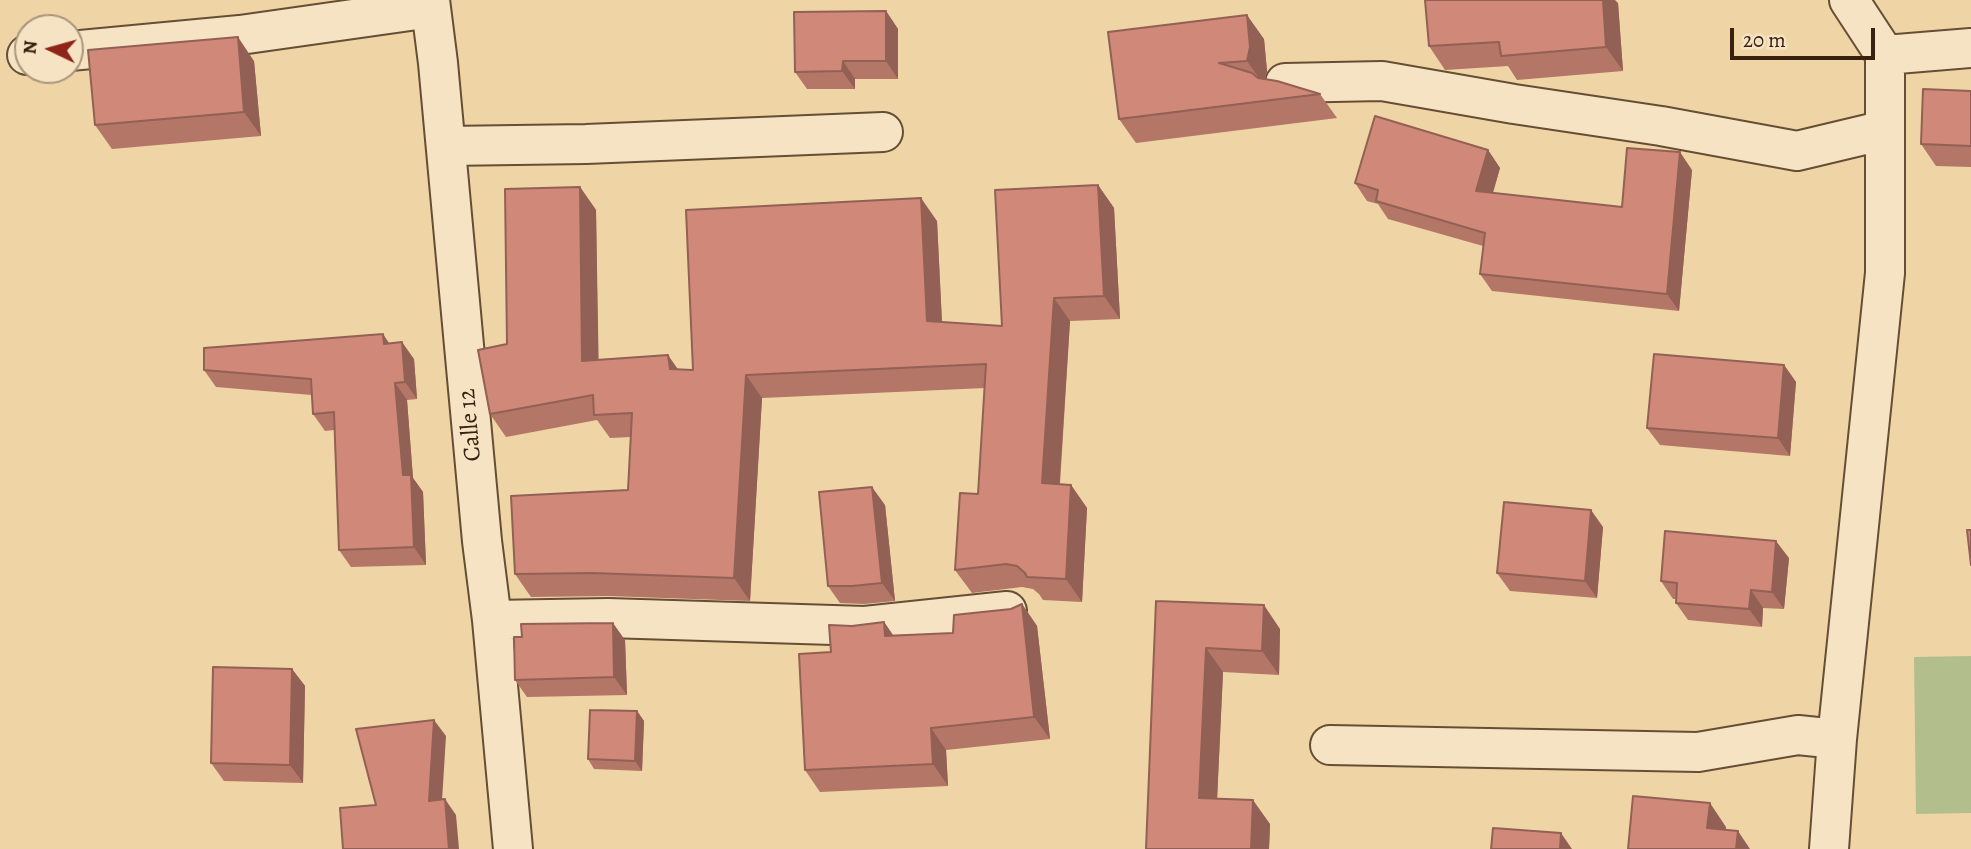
<!DOCTYPE html>
<html>
<head>
<meta charset="utf-8">
<style>
	body { margin:0 }
	#map { position:relative; width:1971px; height:849px; overflow:hidden; background:#efd4a5; font-family:Alegreya,serif }
	canvas { display:block }
	.north { position:absolute; left:14px; top:14px; width:70px; height:70px; box-sizing:border-box; background:#f5e3c4; border:2px solid #a9957c; border-radius:50%; rotate:275deg; font-size:19px; font-weight:700; line-height:28px; text-align:center; color:#38210f }
	.north::after { content:''; display:block; margin:auto; width:24px; height:32px; background:#8f2418; clip-path:polygon(50% 0,100% 100%,50% 72%,0 100%) }
	.scale { position:absolute; left:1730px; top:28px; width:145px; height:32px; box-sizing:border-box; border:4px solid #38210f; border-top:0; padding-left:9px; font-size:21px; line-height:24px; white-space:nowrap; color:#38210f; -webkit-text-stroke:5px #f5e3c4; paint-order:stroke }
</style>
</head>
<body>
<div id="map">
<canvas width="1971" height="849"></canvas>
<div class="north">N</div>
<div class="scale">20 m</div>
</div>
<script>
const context = document.querySelector('canvas').getContext('2d');
context.lineJoin = 'round';
function fillPath(path, color) {
  context.fillStyle = color;
  context.fill(path, 'evenodd');
}
function toPath(rows) {
  const path = new Path2D();
  for (const r of rows) {
    path.moveTo(r[0], r[1]);
    for (let i = 2; i < r.length; i += 2) path.lineTo(r[i], r[i + 1]);
  }
  return path;
}
function strokePath(path, color, width, dash) {
  context.strokeStyle = color;
  context.lineWidth = width;
  context.lineCap = dash ? 'butt' : 'round';
  context.setLineDash(dash || []);
  context.stroke(path);
}
function drawText(font, color, halo, rows, align = 'center') {
  context.font = font + ' Alegreya,serif';
  context.lineWidth = 6;
  context.setLineDash([]);
  context.textBaseline = 'middle';
  context.strokeStyle = halo;
  context.fillStyle = color;
  for (const [text, x, y, turn = 0] of rows) {
    context.save();
    context.translate(x, y);
    context.rotate((+turn || 0) * Math.PI / 180);
    context.textAlign = isNaN(turn) ? turn : align;
    if (halo) context.strokeText(text, 0, 0);
    context.fillText(text, 0, 0);
    context.restore();
  }
}
const green = toPath([
	[1971,656,1971,813,1916,814,1914,657]
]);
const minor = toPath([
	[430,0,438,63,482,541,492,620,513,849],
	[70,51,240,35,431,8],
	[27,55,28,55],
	[1885,55,1971,48],
	[1285,83,1382,81,1514,104,1661,126,1797,151,1885,130],
	[446,146,586,144,883,132],
	[492,620,608,618,865,626,1007,611],
	[1330,745,1698,752,1798,735,1837,739],
	[1829,849,1837,739,1885,273,1885,55,1849,0]
]);
const wall = toPath([
	[1618,3,1623,71,1517,80,1508,66,1445,70,1429,46],
	[886,11,898,29,898,79,855,79,855,89,807,89,795,72],
	[1264,39,1267,71,1265,79,1320,94,1337,118,1136,143,1119,119],
	[254,61,261,136,112,149,95,125],
	[1971,91,1971,167,1936,166,1921,144],
	[1488,150,1500,168,1493,193,1622,207,1692,170,1679,311,1492,291,1480,274,1483,246,1388,219,1378,204,1367,201,1355,183],
	[1098,185,1114,208,1120,319,1070,321,1060,484,1071,485,1087,508,1082,602,1043,600,1039,594,1033,589,1022,587,972,593,955,570,978,494,985,388,762,398,750,601,608,596,531,597,515,574,628,490,631,437,610,438,597,420,506,437,490,414,580,187,596,210,598,360,678,370,693,370,937,221,942,322,1002,326],
	[389,343,414,359,417,399,407,400,413,478,423,492,426,565,351,567,339,550,334,430,325,431,313,414,312,395,216,387,204,370],
	[1784,365,1796,382,1790,456,1660,445,1647,428],
	[885,505,895,601,864,604,840,603,828,586],
	[1603,527,1597,598,1510,591,1497,573],
	[1789,558,1784,609,1763,608,1762,627,1688,620,1676,603,1676,599,1673,599,1661,581],
	[1156,601,1280,629,1279,675,1223,672,1217,799,1270,824,1269,849,1146,849],
	[1022,604,1037,626,1050,739,946,750,948,786,820,792,805,770,831,652,852,626,884,622,893,635,953,633],
	[522,637,625,640,627,695,527,697,515,680],
	[292,669,305,686,303,783,224,781,211,763],
	[637,711,644,721,642,771,594,769,588,759]
]);
const shadedWall = toPath([
	[1603,0,1615,0,1618,3,1623,71,1606,47],
	[886,11,898,29,898,79,886,61],
	[1247,15,1264,39,1267,71,1264,85,1247,61],
	[238,37,254,61,261,136,244,112],
	[843,61,855,79,855,89,842,71],
	[1488,150,1500,168,1488,209,1476,191],
	[1680,152,1692,170,1679,311,1667,294],
	[1098,185,1114,208,1120,319,1104,296],
	[580,187,596,210,599,384,582,361],
	[921,198,937,221,943,344,927,321],
	[1054,298,1070,321,1058,506,1042,483],
	[383,334,395,352,384,344],
	[402,342,414,359,417,399,405,382],
	[668,355,684,378,670,369],
	[1784,365,1796,382,1790,456,1778,438],
	[746,375,762,398,750,601,734,578],
	[395,383,407,400,413,478,423,492,426,565,414,547,403,475],
	[1071,485,1087,508,1082,602,1066,579],
	[872,487,885,505,895,601,882,583],
	[1591,510,1603,527,1597,598,1585,581],
	[1776,541,1789,558,1784,609,1772,592],
	[1751,590,1763,608,1762,627,1749,609],
	[1022,604,1037,626,1050,739,1034,717],
	[1264,605,1280,629,1279,675,1262,651],
	[884,622,899,644,885,636],
	[613,623,625,640,627,695,614,677],
	[1206,648,1223,672,1216,822,1199,798],
	[292,669,305,686,303,783,290,765],
	[637,711,644,721,642,771,635,761],
	[434,720,446,736,441,817,429,801],
	[931,728,946,750,948,786,933,764],
	[445,799,456,815,459,849,449,849],
	[1253,800,1270,824,1269,849,1251,849],
	[1710,803,1726,827,1724,849,1707,828],
	[1738,831,1750,849,1736,849],
	[1561,833,1572,849,1560,849]
]);
const building = toPath([
	[1425,0,1603,0,1606,47,1501,56,1499,42,1429,46,1425,0],
	[886,11,886,61,843,61,842,71,795,72,794,12,886,11],
	[1247,15,1250,47,1247,61,1219,63,1252,73,1258,78,1277,81,1320,94,1119,119,1108,32,1247,15],
	[238,37,244,112,95,125,88,50,238,37],
	[1923,89,1971,91,1971,146,1921,144,1923,89],
	[1375,116,1488,150,1476,191,1622,207,1627,148,1680,152,1667,294,1480,274,1485,233,1376,201,1378,190,1355,183,1375,116],
	[1098,185,1104,296,1054,298,1042,483,1071,485,1066,579,1027,577,1025,573,1017,566,1006,564,955,570,960,493,978,494,986,364,746,375,734,578,592,573,515,574,511,496,628,490,632,413,594,415,593,395,490,414,478,350,507,344,505,189,580,187,582,361,668,355,670,369,693,370,686,210,921,198,927,321,1002,326,995,190,1098,185],
	[383,334,384,344,402,342,405,382,395,383,403,475,411,475,414,547,339,550,334,412,313,414,311,379,204,370,204,348,383,334],
	[1654,354,1784,365,1778,438,1647,428,1654,354],
	[872,487,882,583,852,586,828,586,819,492,872,487],
	[1504,502,1591,510,1585,581,1497,573,1504,502],
	[1967,530,1971,530,1971,565,1967,530],
	[1665,531,1776,541,1772,592,1751,590,1749,609,1676,603,1677,583,1661,581,1665,531],
	[1156,601,1264,605,1262,651,1206,648,1199,798,1253,800,1251,849,1146,849,1156,601],
	[1022,604,1034,717,931,728,933,764,805,770,799,654,831,652,829,625,852,626,884,622,885,636,953,633,954,615,1011,609,1022,604],
	[613,623,614,677,515,680,514,637,522,637,521,624,613,623],
	[213,667,292,669,290,765,211,763,213,667],
	[590,710,637,711,635,761,588,759,590,710],
	[434,720,429,801,445,799,449,849,343,849,340,808,376,805,356,729,434,720],
	[1633,796,1710,803,1707,828,1738,831,1736,849,1628,849,1633,796],
	[1493,828,1561,833,1560,849,1491,849,1493,828]
]);
const streetNames = [
	["Calle 12",471,425,-95]
];
fillPath(green, '#b2be8b');
strokePath(minor, '#664e34', 42);
strokePath(minor, '#f5e3c4', 38);
fillPath(wall, '#b37667');
fillPath(shadedWall, '#926054');
fillPath(building, '#d08978');
strokePath(building, '#926054', 2);
drawText('24px', '#38210f', '#f5e3c4', streetNames);
</script>
</body>
</html>
